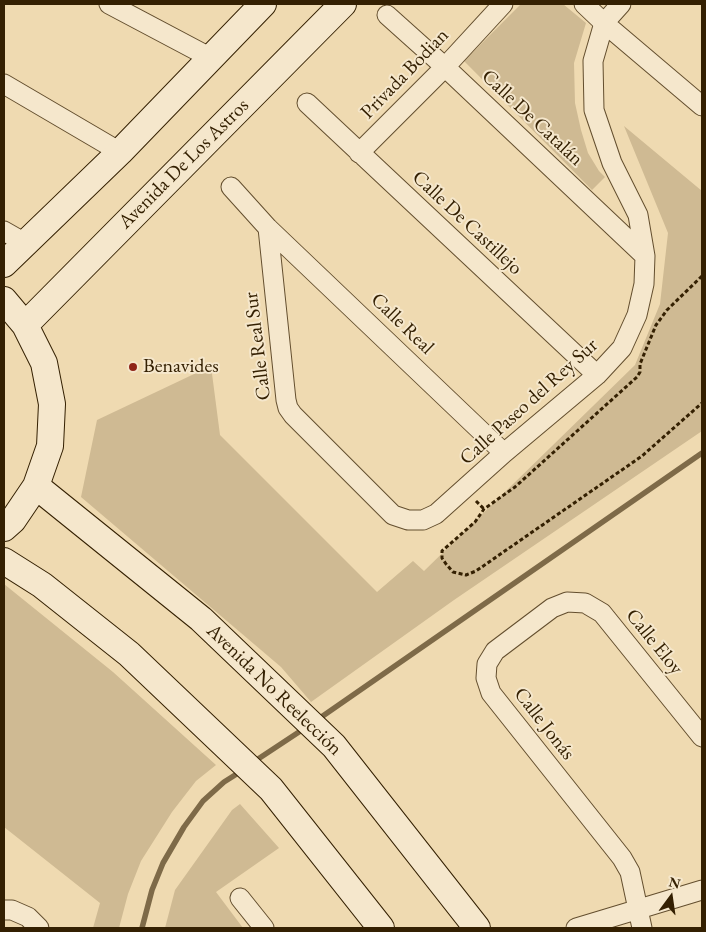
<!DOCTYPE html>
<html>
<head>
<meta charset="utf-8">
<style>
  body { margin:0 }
  #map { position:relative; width:706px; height:932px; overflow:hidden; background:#efdab1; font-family:"EB Garamond",serif }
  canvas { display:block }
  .frame { position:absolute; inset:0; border:5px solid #342002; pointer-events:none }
  .north { position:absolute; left:646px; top:872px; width:50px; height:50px; -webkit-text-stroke:4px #f5e7cc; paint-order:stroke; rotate:14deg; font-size:14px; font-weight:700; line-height:20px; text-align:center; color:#342002 }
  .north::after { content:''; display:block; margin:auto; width:18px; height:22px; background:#342002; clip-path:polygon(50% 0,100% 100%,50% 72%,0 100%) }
</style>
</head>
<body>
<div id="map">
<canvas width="706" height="932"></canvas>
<div class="frame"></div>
<div class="north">N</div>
</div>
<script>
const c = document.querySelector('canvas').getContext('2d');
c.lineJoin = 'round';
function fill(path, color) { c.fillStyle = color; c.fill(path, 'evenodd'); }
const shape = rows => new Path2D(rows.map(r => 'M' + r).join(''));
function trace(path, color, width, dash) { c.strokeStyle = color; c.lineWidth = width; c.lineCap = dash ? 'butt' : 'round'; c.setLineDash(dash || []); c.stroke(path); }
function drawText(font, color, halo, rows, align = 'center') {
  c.font = font + ' "EB Garamond",serif'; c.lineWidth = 4; c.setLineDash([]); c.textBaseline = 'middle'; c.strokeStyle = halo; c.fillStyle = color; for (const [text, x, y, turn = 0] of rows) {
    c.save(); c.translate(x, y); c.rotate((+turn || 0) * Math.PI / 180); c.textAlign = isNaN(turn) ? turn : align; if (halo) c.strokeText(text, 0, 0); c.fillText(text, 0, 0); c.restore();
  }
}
fill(shape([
  [521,4,563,4,586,23,574,63,575,103,581,130,588,153,599,171,605,177,592,190,464,61],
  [624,126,702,191,702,431,454,600,311,702,281,667,81,497,97,420,211,366,220,435,377,592,413,561,424,571,635,365,660,304,668,233],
  [4,584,113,672,216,765,196,781,172,812,141,861,128,894,119,928,93,928,100,903,4,827],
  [240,804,279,848,216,892,243,928,165,928,175,890,232,810]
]), '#cfba93');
trace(shape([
  [317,720,702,453],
  [252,763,305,728],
  [142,928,152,890,163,863,184,827,203,801,224,782,243,770]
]), '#7e6a48', 5.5);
const minor = shape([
  [109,4,211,58],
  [584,4,604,23,702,106],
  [387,15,445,67,645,256],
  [4,84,120,152],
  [307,103,597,375],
  [359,153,445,67,503,4],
  [231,187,268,228,504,453],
  [268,228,286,400,288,408,293,415,393,515,408,520,423,520,436,514,504,453,597,375,622,348,637,315,644,284,645,256,638,215,612,163,594,110,593,61,604,23,621,4],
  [4,231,25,243],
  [240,898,264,928],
  [4,910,12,910,28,917,39,928],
  [576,928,702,890],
  [642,928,630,872,622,858,491,693,486,678,487,664,495,651,552,608,567,602,585,603,602,613,702,737]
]);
const secondary = shape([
  [4,264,120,152,263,4],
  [4,300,25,325,44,363,52,404,50,446,36,486,13,520,4,528],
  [25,325,343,4],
  [36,486,201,619,334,746,477,928],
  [4,561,42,585,129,654,271,789,381,928]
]);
trace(minor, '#634e2e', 21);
trace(secondary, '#342002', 28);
trace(shape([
  [702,276,667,310,656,325,640,364,640,372,637,377,515,487,484,509,475,522,442,551,442,558,446,564,453,572,466,575,476,571,642,456,702,403],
  [476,501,484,509]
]), '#342002', 3, [4, 2.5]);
trace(minor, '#f5e7cc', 19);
trace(secondary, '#f5e7cc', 26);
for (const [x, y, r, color] of [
  [133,367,5,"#8f2418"]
]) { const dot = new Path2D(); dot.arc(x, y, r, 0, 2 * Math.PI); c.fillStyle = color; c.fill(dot); trace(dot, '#f5e7cc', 2); }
drawText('20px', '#342002', '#f5e7cc', [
  ["Privada Bodian",405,74,-46],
  ["Calle De Catalán",532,118,43],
  ["Avenida De Los Astros",184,164,-45],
  ["Calle De Castillejo",467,223,43],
  ["Calle Real",402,324,44],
  ["Calle Real Sur",258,346,-97],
  ["Calle Paseo del Rey Sur",529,402,-42],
  ["Calle Eloy",654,642,51],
  ["Avenida No Reelección",274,690,44],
  ["Calle Jonás",544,724,52]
]);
drawText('20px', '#342002', '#f5e7cc', [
  ["Benavides",143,367]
], 'left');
</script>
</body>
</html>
